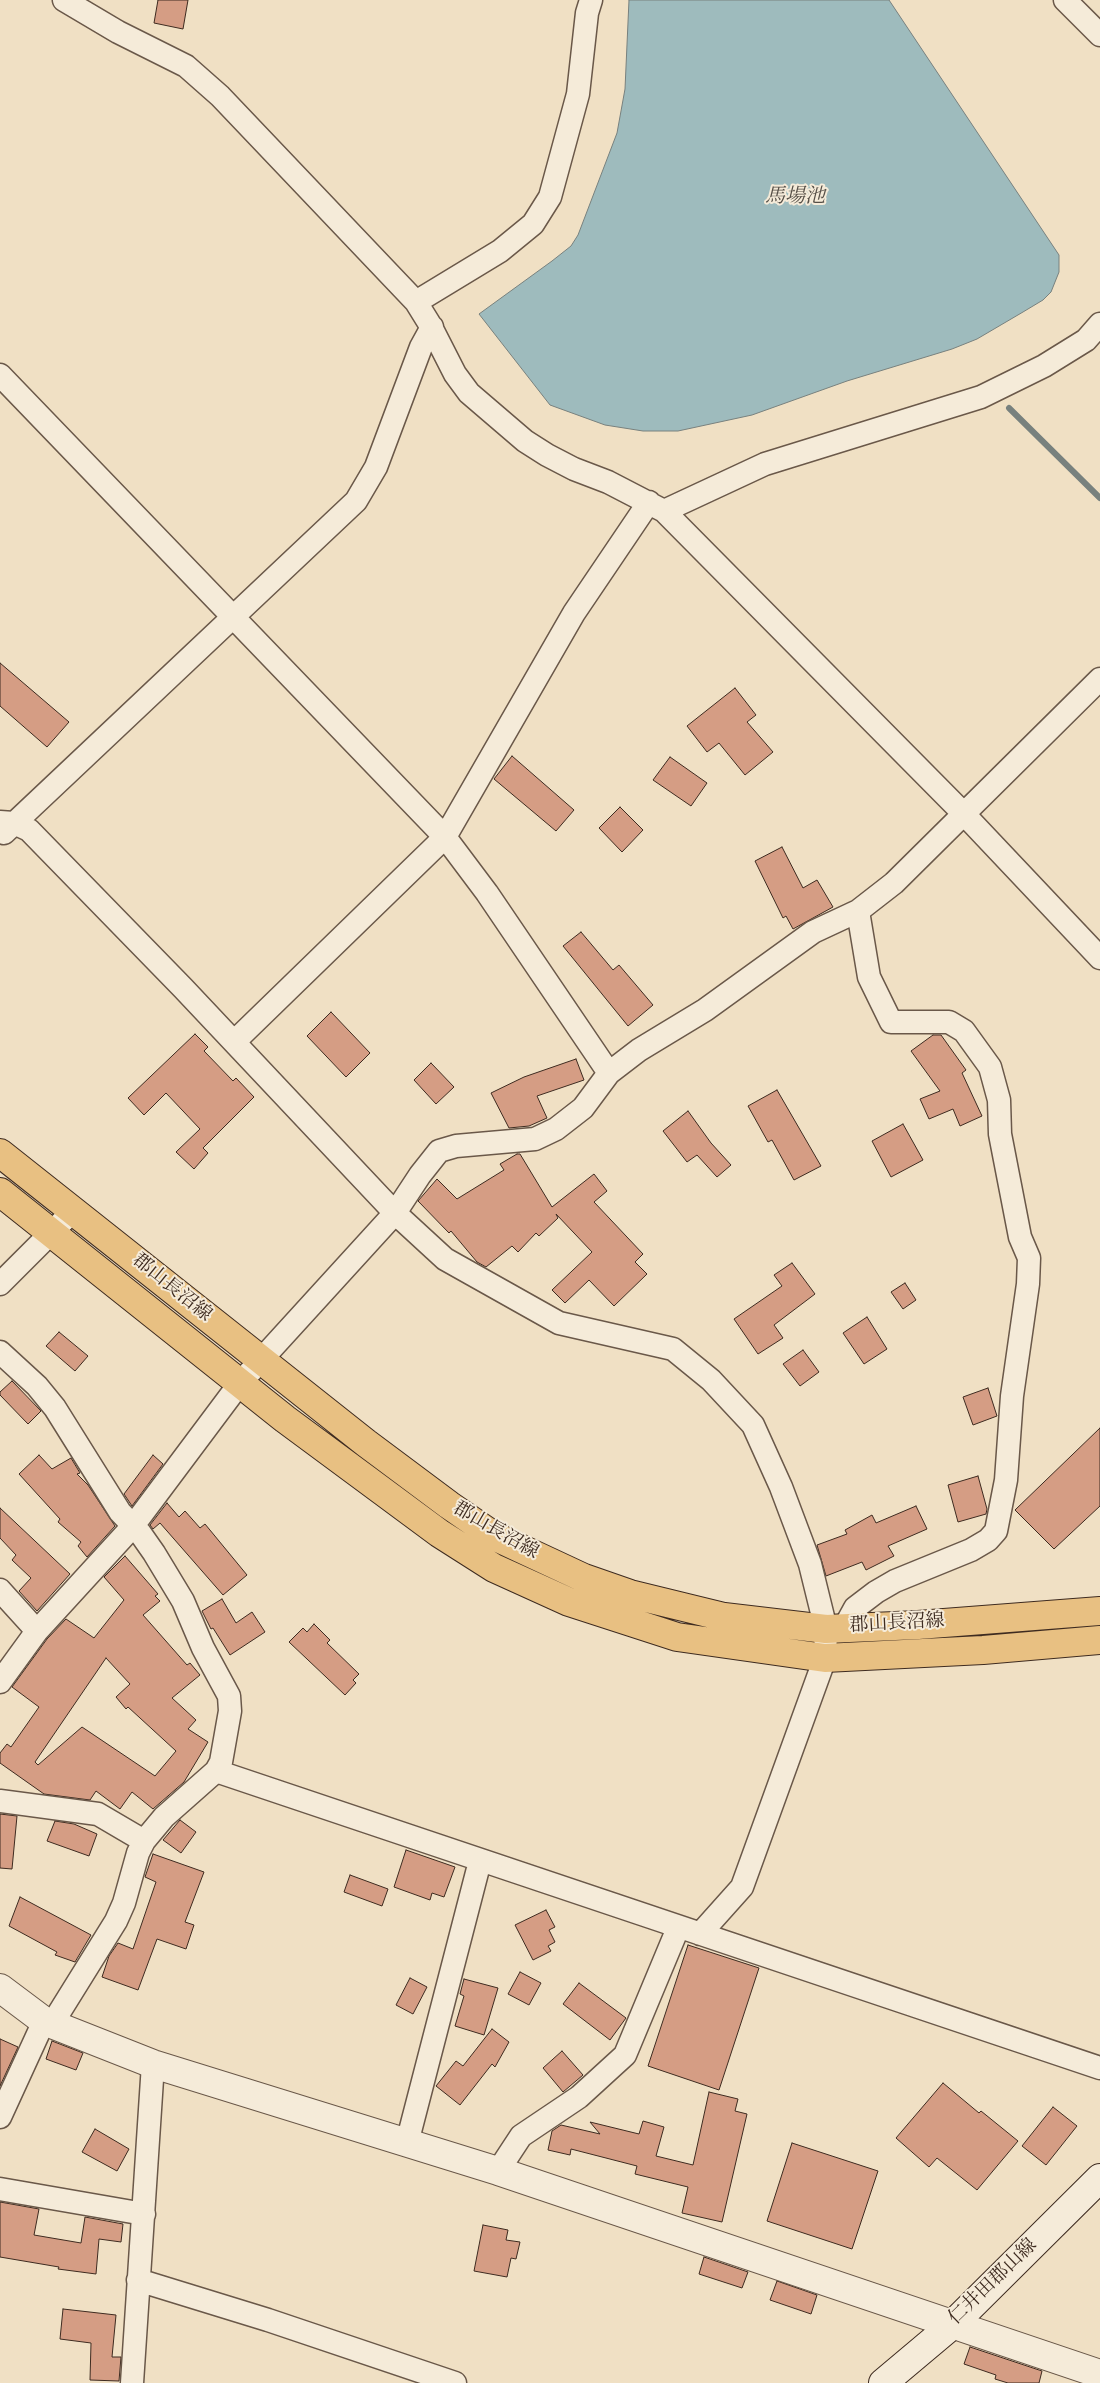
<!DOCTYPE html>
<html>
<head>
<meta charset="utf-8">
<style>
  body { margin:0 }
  canvas { display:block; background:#f0e0c4 }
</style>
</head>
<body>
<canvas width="1100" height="2383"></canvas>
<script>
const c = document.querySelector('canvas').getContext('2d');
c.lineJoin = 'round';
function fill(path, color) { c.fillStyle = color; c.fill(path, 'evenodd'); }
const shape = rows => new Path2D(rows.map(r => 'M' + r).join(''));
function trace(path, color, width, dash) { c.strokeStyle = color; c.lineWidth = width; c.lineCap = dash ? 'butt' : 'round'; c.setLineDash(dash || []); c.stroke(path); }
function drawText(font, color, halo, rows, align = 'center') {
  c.font = font + ' "Sorts Mill Goudy","Noto Serif JP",serif'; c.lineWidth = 4; c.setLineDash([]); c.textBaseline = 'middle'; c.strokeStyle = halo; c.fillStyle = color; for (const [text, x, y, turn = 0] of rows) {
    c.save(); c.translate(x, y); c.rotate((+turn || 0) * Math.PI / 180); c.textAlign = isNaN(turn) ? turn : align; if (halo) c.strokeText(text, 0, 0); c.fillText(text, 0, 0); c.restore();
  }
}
const water = shape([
  [629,0,889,0,1059,255,1059,272,1051,292,1043,300,1023,312,977,339,952,349,847,381,752,415,678,431,643,431,605,425,550,405,479,314,552,261,571,246,578,235,617,133,625,89,629,0]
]);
fill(water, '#9ebbbd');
trace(water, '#78817e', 1);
trace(shape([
  [1009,408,1100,498]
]), '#78817e', 6);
const building = shape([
  [158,0,188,0,183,29,154,23,158,0],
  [0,663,69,722,47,747,0,706,0,663],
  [735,688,756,715,747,722,773,752,745,775,719,743,707,752,687,726,735,688],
  [512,756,574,810,556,831,494,779,512,756],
  [670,757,707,783,691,806,653,780,670,757],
  [620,807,643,830,622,852,599,828,620,807],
  [782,847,803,888,817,880,833,907,793,929,786,916,783,918,755,861,782,847],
  [581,932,613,970,619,965,653,1005,628,1026,563,946,581,932],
  [331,1012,370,1053,346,1077,307,1036,331,1012],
  [195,1034,208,1047,204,1051,233,1081,236,1078,254,1097,203,1148,208,1153,194,1169,176,1152,200,1129,166,1093,144,1115,128,1098,195,1034],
  [933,1035,941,1035,966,1070,962,1073,982,1116,960,1126,953,1109,929,1119,920,1099,940,1091,911,1051,933,1035],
  [576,1059,584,1080,537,1096,547,1118,529,1126,509,1128,491,1093,524,1077,576,1059],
  [431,1063,454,1087,436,1104,414,1080,431,1063],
  [777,1090,821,1166,794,1180,772,1140,768,1142,748,1106,777,1090],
  [688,1111,711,1143,731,1165,717,1177,697,1155,687,1162,663,1131,688,1111],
  [903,1124,923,1160,891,1177,872,1141,903,1124],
  [517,1154,520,1154,552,1207,594,1174,607,1191,594,1202,643,1254,635,1262,647,1274,614,1306,589,1280,565,1303,552,1290,592,1252,556,1214,558,1218,539,1236,536,1233,518,1252,512,1246,486,1267,477,1262,451,1231,449,1233,418,1201,437,1179,457,1199,504,1170,500,1164,517,1154],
  [792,1263,815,1294,774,1325,783,1338,758,1354,734,1319,782,1286,774,1275,792,1263],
  [905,1283,916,1300,903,1309,891,1292,905,1283],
  [867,1317,887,1349,864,1364,843,1333,867,1317],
  [59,1332,88,1356,75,1371,46,1346,59,1332],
  [803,1350,819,1372,800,1386,783,1364,803,1350],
  [12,1381,41,1411,28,1424,0,1395,0,1392,12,1381],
  [988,1388,997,1416,973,1425,963,1397,988,1388],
  [1100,1428,1100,1506,1054,1549,1015,1510,1100,1428],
  [39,1455,52,1469,71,1458,80,1473,77,1474,88,1485,115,1526,87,1557,78,1546,81,1542,58,1522,60,1519,19,1474,39,1455],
  [153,1455,163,1464,132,1506,124,1494,153,1455],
  [978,1476,987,1509,986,1514,958,1522,948,1485,978,1476],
  [167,1503,179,1517,185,1511,200,1528,205,1524,247,1575,223,1595,160,1523,153,1529,150,1525,167,1503],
  [916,1506,927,1529,888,1546,894,1556,866,1570,862,1562,826,1576,817,1545,847,1534,845,1530,872,1515,876,1523,916,1506],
  [0,1508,70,1574,37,1611,19,1591,31,1578,12,1560,16,1555,0,1538,0,1508],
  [125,1556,158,1594,155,1596,160,1601,143,1615,187,1665,190,1663,200,1675,172,1698,196,1720,188,1729,208,1742,184,1782,153,1809,132,1792,120,1809,96,1791,90,1800,44,1794,0,1763,0,1753,7,1744,11,1747,39,1707,12,1687,47,1639,66,1619,94,1638,124,1600,104,1577,125,1556],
  [106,1658,130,1684,116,1697,126,1709,128,1707,176,1751,155,1776,82,1727,38,1765,35,1762,106,1658],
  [222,1599,236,1623,252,1612,265,1632,230,1655,213,1628,211,1629,202,1611,222,1599],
  [314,1624,330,1640,327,1643,359,1674,353,1680,356,1683,345,1695,289,1642,303,1628,307,1632,314,1624],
  [0,1814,17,1816,12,1869,0,1868,0,1814],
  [180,1820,196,1832,181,1853,163,1840,180,1820],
  [55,1821,74,1824,97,1834,89,1856,47,1841,55,1821],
  [406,1850,455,1867,444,1897,432,1893,430,1900,394,1887,406,1850],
  [153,1854,204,1872,185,1922,194,1925,186,1949,157,1939,138,1990,102,1977,109,1956,118,1943,133,1949,156,1882,145,1877,153,1854],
  [350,1875,388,1889,382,1906,344,1892,350,1875],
  [20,1897,91,1935,75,1962,55,1955,57,1952,9,1926,20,1897],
  [546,1910,555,1927,549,1930,555,1942,548,1946,551,1951,533,1960,515,1925,546,1910],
  [688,1945,759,1968,719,2090,648,2066,688,1945],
  [520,1972,541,1983,529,2005,508,1994,520,1972],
  [410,1978,427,1987,413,2014,396,2005,410,1978],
  [464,1979,498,1988,484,2035,455,2026,464,1996,460,1994,464,1979],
  [579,1983,626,2018,610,2040,563,2004,579,1983],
  [492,2029,509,2042,495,2067,492,2064,460,2105,436,2086,456,2061,463,2066,492,2029],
  [0,2039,18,2047,0,2086,0,2039],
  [52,2041,83,2053,76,2070,46,2059,52,2041],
  [562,2051,583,2075,563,2092,543,2068,562,2051],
  [943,2083,979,2113,981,2111,1018,2141,977,2190,937,2158,929,2167,896,2138,943,2083],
  [709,2092,738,2099,735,2111,747,2114,722,2222,682,2213,688,2187,635,2174,637,2166,571,2149,570,2155,548,2150,552,2131,561,2125,600,2134,590,2122,639,2134,643,2121,664,2127,656,2156,693,2165,709,2092],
  [1053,2107,1077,2126,1046,2165,1022,2146,1053,2107],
  [95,2129,129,2149,117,2171,82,2152,95,2129],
  [792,2143,878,2171,852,2249,767,2221,792,2143],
  [0,2202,39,2209,34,2235,81,2243,85,2217,123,2224,121,2242,99,2239,96,2274,58,2269,59,2267,0,2257,0,2202],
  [483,2225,508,2230,506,2240,520,2242,516,2259,511,2258,507,2277,474,2271,483,2225],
  [704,2257,748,2272,742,2288,699,2274,704,2257],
  [777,2281,817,2295,811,2314,770,2300,777,2281],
  [63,2309,116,2315,112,2357,121,2357,119,2381,90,2380,91,2343,60,2339,63,2309],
  [970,2347,1042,2371,1039,2383,1008,2383,995,2379,996,2375,964,2364,970,2347]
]);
fill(building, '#d59d84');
trace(building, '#3e2b20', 1);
const minor = shape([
  [64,0,118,32,186,66,220,96,416,302,429,323,455,374,469,393,525,441,547,455,574,469,608,482,664,511,963,813,1100,958],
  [1065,0,1100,35],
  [416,302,500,251,533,224,550,197,578,94,587,13,591,0],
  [0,375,445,837,487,893,609,1073],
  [664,511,765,464,981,397,1044,366,1086,340,1100,324],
  [0,822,14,823,29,830,183,988,395,1213,445,1259,559,1323,673,1349,711,1380,753,1425,781,1487,810,1564,826,1629,825,1658,742,1887,700,1934],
  [4,833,356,501,376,467,421,347,432,327],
  [234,1042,445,837,574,613,649,502],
  [0,1284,74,1210],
  [0,1352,37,1386,55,1408,120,1512,140,1533,154,1553,183,1601,203,1648,229,1696,230,1711,221,1762,216,1771,164,1817,144,1841,138,1853,124,1903,116,1921,52,2024],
  [0,1590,37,1631],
  [844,1628,855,1608,876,1592,895,1581,971,1550,988,1540,996,1531,1006,1480,1012,1396,1028,1284,1029,1258,1020,1237,1000,1134,999,1100,990,1067,964,1031,949,1022,891,1022,869,977,858,911],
  [0,1682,37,1631,133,1526,240,1383,395,1213,420,1175,439,1151,456,1146,535,1139,556,1129,583,1108,609,1073,639,1050,705,1010,813,932,858,911,894,883,1100,679],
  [216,1771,1100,2068],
  [0,1801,98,1814,144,1841],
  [0,2117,44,2021],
  [407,2143,480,1861],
  [498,2171,521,2136,579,2097,625,2055,678,1928],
  [0,2189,144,2214],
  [138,2280,268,2320,455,2383],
  [132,2383,153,2064]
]);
const tertiary = shape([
  [0,1988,44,2021,153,2064,498,2171,1100,2374]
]);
const secondary = shape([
  [883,2383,952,2325,1100,2178]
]);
const primary = shape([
  [0,1153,366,1443,449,1505,494,1536,584,1578,630,1594,724,1617,826,1629,918,1625,1100,1611],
  [0,1192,285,1419,439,1533,494,1568,569,1602,677,1637,825,1658,983,1650,1100,1640]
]);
trace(minor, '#6a5849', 25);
trace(tertiary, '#6a5849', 30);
trace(secondary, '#3e2b20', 30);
trace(primary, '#3e2b20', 30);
trace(minor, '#f5ebd9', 22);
trace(tertiary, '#f5ebd9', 28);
trace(secondary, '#f5ebd9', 28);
trace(primary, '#e8c082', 28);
drawText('19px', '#3e2b20', '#f5ebd9', [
  ["郡山長沼線",171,1289,39],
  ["郡山長沼線",495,1532,30],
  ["郡山長沼線",897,1625,-3],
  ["仁井田郡山線",994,2283,-44]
]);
drawText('italic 20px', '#564f47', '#f5ebd9', [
  ["馬場池",795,199]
]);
</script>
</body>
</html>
